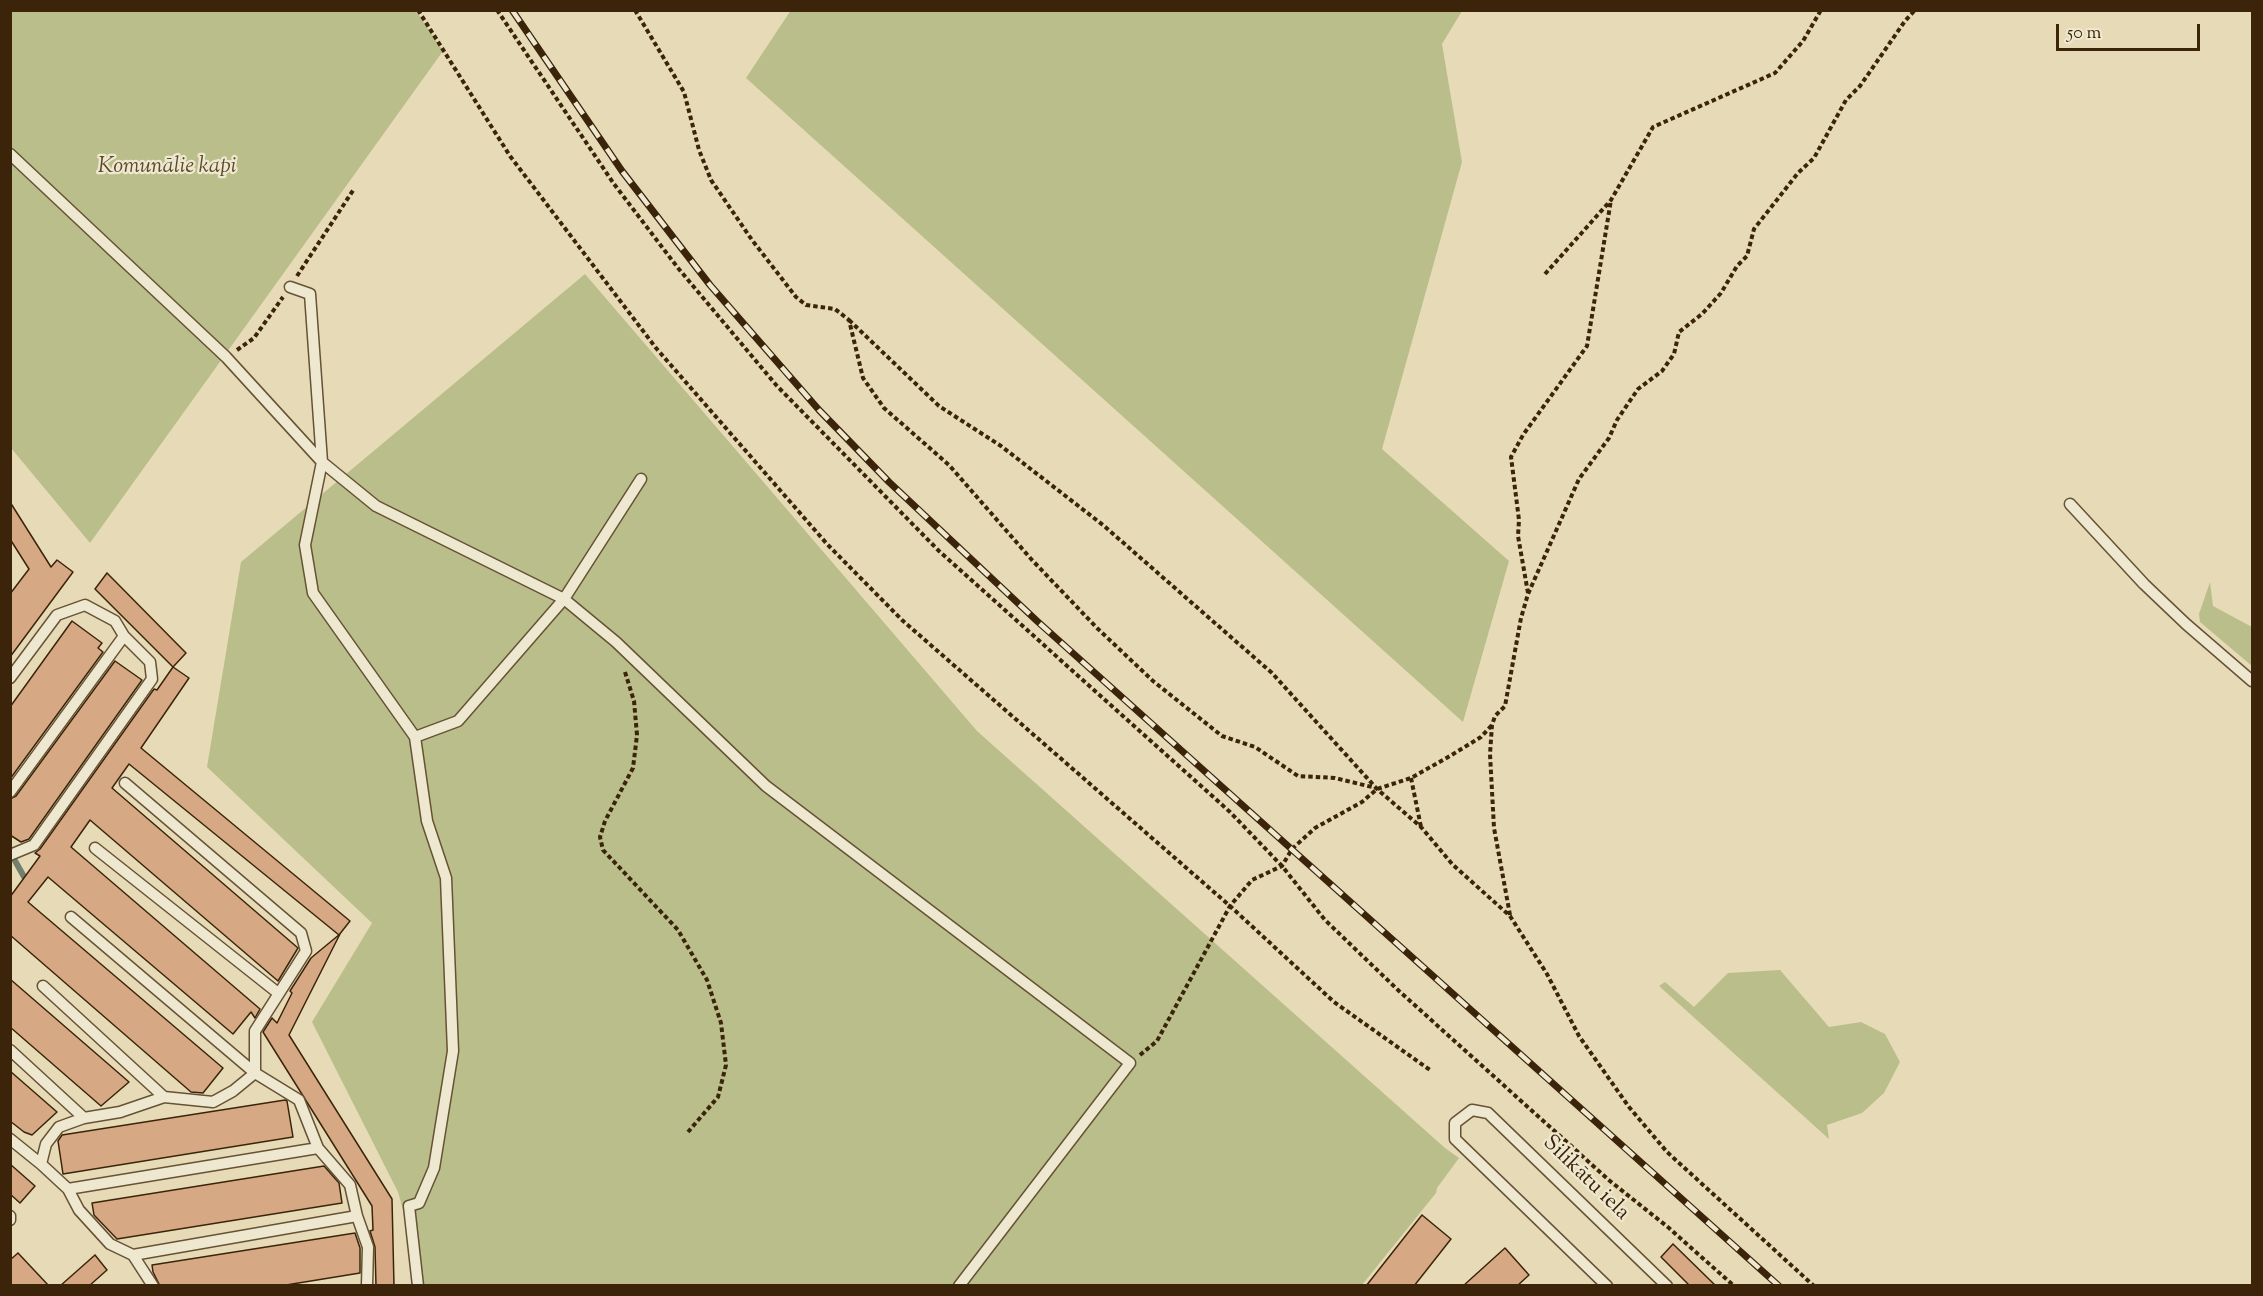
<!DOCTYPE html>
<html>
<head>
<meta charset="utf-8">
<style>
  body { margin:0 }
  #map { position:relative; width:2263px; height:1296px; overflow:hidden; background:#e7dbb7; font-family:"Sorts Mill Goudy",serif }
  canvas { display:block }
  .frame { position:absolute; inset:0; border:12px solid #3b2409; pointer-events:none }
  .scale { position:absolute; left:2056px; top:24px; width:144px; height:27px; box-sizing:border-box; border:3px solid #3b2409; border-top:0; padding-left:8px; font-size:18px; line-height:21px; white-space:nowrap; color:#3b2409; -webkit-text-stroke:4px #efe8d0; paint-order:stroke }
</style>
</head>
<body>
<div id="map">
<canvas width="2263" height="1296"></canvas>
<div class="frame"></div>
<div class="scale">50 m</div>
</div>
<script>
const c = document.querySelector('canvas').getContext('2d');
c.lineJoin = 'round';
function fill(path, color) { c.fillStyle = color; c.fill(path, 'evenodd'); }
const shape = rows => new Path2D(rows.map(r => 'M' + r).join(''));
function trace(path, color, width, dash) { c.strokeStyle = color; c.lineWidth = width; c.lineCap = dash ? 'butt' : 'round'; c.setLineDash(dash || []); c.stroke(path); }
function drawText(font, color, halo, rows, align = 'center') {
  c.font = font + ' "Sorts Mill Goudy",serif'; c.lineWidth = 4.5; c.setLineDash([]); c.textBaseline = 'middle'; c.strokeStyle = halo; c.fillStyle = color; for (const [text, x, y, turn = 0] of rows) {
    c.save(); c.translate(x, y); c.rotate((+turn || 0) * Math.PI / 180); c.textAlign = isNaN(turn) ? turn : align; if (halo) c.strokeText(text, 0, 0); c.fillText(text, 0, 0); c.restore();
  }
}
fill(shape([
  [791,10,1462,11,1442,44,1462,162,1382,449,1509,561,1463,722,746,78],
  [10,11,416,11,443,51,90,543,11,448],
  [585,274,977,731,1445,1148,1459,1158,1437,1188,1436,1193,1362,1285,424,1285,398,1192,312,1022,372,923,207,767,241,562],
  [2210,582,2213,606,2252,627,2252,666,2200,622,2199,614],
  [1780,970,1829,1027,1861,1022,1885,1034,1900,1062,1884,1093,1862,1113,1827,1125,1829,1139,1659,986,1665,982,1694,1007,1728,973]
]), '#babe8b');
trace(shape([
  [14,859,27,882]
]), '#727f6e', 6);
const building = shape([
  [10,502,51,567,57,560,73,572,10,657,10,594,29,569,10,539,10,502],
  [107,573,186,653,173,667,95,589,107,573],
  [72,621,102,643,98,648,103,652,10,779,10,707,72,621],
  [115,661,142,680,29,839,21,842,10,835,10,799,16,796,115,661],
  [173,667,189,678,141,748,350,921,339,935,129,764,112,788,298,948,278,981,90,820,71,847,260,1009,255,1018,251,1012,233,1034,48,877,28,902,223,1068,203,1093,191,1092,10,935,10,897,40,856,35,853,40,849,154,689,157,690,173,667],
  [340,934,289,1035,392,1199,394,1286,376,1286,375,1247,370,1231,373,1230,372,1206,263,1032,272,1018,277,1023,292,993,290,991,311,958,340,934],
  [10,979,129,1082,101,1106,10,1027,10,979],
  [10,1071,57,1112,32,1135,24,1132,10,1121,10,1071],
  [285,1100,287,1101,293,1137,63,1174,58,1141,62,1135,285,1100],
  [10,1164,35,1186,20,1203,10,1194,10,1164],
  [324,1166,339,1183,342,1203,117,1239,94,1215,92,1203,324,1166],
  [1422,1215,1451,1239,1414,1286,1366,1286,1422,1215],
  [355,1233,360,1248,360,1273,280,1286,160,1286,153,1272,152,1265,355,1233],
  [1673,1244,1716,1286,1690,1286,1661,1257,1673,1244],
  [1505,1248,1529,1275,1517,1286,1463,1286,1505,1248],
  [18,1253,49,1286,10,1286,10,1260,18,1253],
  [95,1255,107,1270,89,1286,60,1286,95,1255]
]);
fill(building, '#d6a984');
trace(building, '#3b2409', 1.5);
const lane = shape([
  [10,154,226,357,322,462,376,506,564,599,616,642,766,786,1130,1063,959,1286],
  [290,287,310,294,322,462,305,545,313,593,415,737,427,821,446,878,453,1051,434,1168,419,1203,409,1206,418,1286],
  [2070,504,2144,584,2186,624,2252,681],
  [10,678,57,615,85,605,115,621,124,636,150,662,152,679,34,845,10,855],
  [415,737,458,721,564,599,641,479],
  [10,792,124,636],
  [95,848,278,993],
  [71,917,255,1073,299,1100,318,1148,350,1185,357,1216,368,1247,367,1286],
  [43,986,164,1097],
  [10,1050,84,1118,120,1112,164,1097,213,1102,233,1091,255,1073,255,1031,306,951,301,933,125,783],
  [10,1139,41,1164,68,1189,79,1210,110,1244,133,1255,357,1216],
  [41,1164,46,1144,59,1127,84,1118],
  [68,1189,318,1148],
  [10,1216,10,1220],
  [133,1255,153,1286],
  [1607,1286,1455,1139,1455,1123,1472,1110,1488,1113,1667,1286]
]);
trace(lane, '#665234', 13);
trace(shape([
  [418,10,510,156,656,348,827,544,902,620,1230,906,1334,1002,1430,1070],
  [497,10,614,184,678,268,777,386,939,551,1230,812,1282,866,1325,920,1399,991,1610,1181,1669,1228,1734,1286],
  [635,10,684,92,699,150,711,180,752,240,796,297,806,305,835,309,849,320,863,378,884,408,949,465,1032,560,1097,628,1153,681,1222,736,1255,747,1298,776,1335,778,1376,788],
  [1545,274,1611,200,1653,127,1775,73,1803,41,1821,10],
  [297,276,354,189],
  [849,320,939,406,1001,446,1103,525,1272,673,1377,789,1421,827,1453,865,1510,916,1547,974,1579,1036,1629,1107,1667,1152,1814,1286],
  [237,350,254,338,283,297],
  [1528,593,1518,536,1519,520,1511,457,1523,435,1587,346,1611,200],
  [625,672,634,701,637,735,633,768,605,821,600,837,603,850,678,930,707,980,721,1023,726,1065,718,1097,688,1132],
  [1411,778,1421,827],
  [1510,915,1494,828,1490,754,1492,725,1495,716,1505,706,1521,618,1528,594,1579,479,1609,438,1617,420,1638,389,1662,371,1674,354,1679,332,1702,314,1721,293,1737,266,1747,256,1754,229,1798,173,1814,158,1846,100,1860,86,1905,21,1915,10],
  [1140,1055,1157,1041,1230,906,1252,880,1282,866,1292,849,1315,828,1362,802,1377,789,1411,778,1450,756,1481,737,1492,725]
]), '#3b2409', 4, [4.5, 3]);
trace(lane, '#efe8d0', 10);
const rail = shape([
  [512,10,622,171,710,285,819,410,889,482,1037,621,1779,1286]
]);
trace(rail, '#3b2409', 7);
trace(rail, '#efe8d0', 4.5, [14]);
drawText('italic 22px', '#5b4a2a', '#efe8d0', [
  ["Komunālie kapi",167,168]
]);
drawText('22px', '#3b2409', '#efe8d0', [
  ["Silikātu iela",1585,1179,44]
]);
</script>
</body>
</html>
